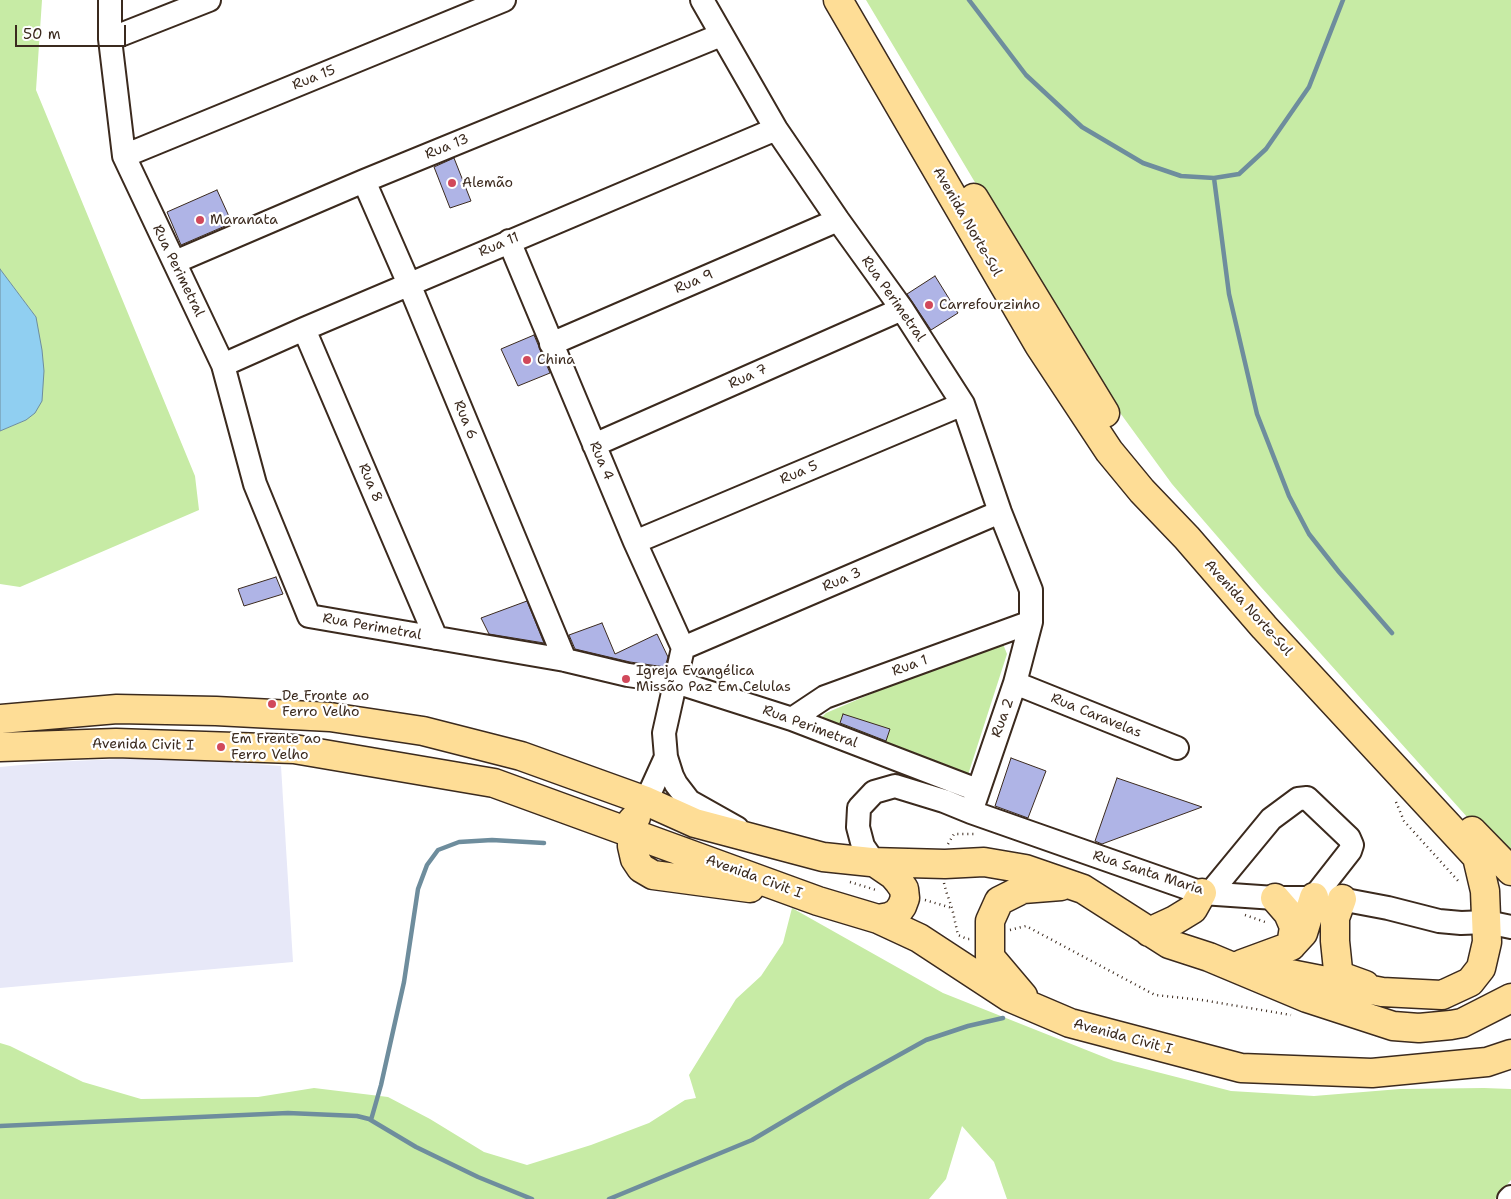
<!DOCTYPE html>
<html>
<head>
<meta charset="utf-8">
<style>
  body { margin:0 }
  #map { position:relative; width:1511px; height:1199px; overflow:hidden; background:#fff; font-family:"Shantell Sans",sans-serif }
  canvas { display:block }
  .scale { position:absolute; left:15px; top:25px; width:111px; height:22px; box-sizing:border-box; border:2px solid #3b2a1e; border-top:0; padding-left:6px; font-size:15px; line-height:18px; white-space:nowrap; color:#3b2a1e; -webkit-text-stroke:4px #fff; paint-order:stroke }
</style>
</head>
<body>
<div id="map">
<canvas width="1511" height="1199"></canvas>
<div class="scale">50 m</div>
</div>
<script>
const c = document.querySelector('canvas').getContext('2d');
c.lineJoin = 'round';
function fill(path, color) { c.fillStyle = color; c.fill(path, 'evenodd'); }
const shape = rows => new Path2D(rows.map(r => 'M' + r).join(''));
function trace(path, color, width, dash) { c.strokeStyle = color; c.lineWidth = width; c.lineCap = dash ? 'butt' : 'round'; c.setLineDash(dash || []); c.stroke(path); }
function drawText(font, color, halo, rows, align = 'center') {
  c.font = font + ' "Shantell Sans",sans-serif'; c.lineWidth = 4.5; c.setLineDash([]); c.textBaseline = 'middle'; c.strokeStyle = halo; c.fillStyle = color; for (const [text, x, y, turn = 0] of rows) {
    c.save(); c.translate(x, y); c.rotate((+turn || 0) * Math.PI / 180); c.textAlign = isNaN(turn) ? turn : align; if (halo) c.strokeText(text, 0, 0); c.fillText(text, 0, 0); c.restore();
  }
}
fill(shape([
  [164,757,281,766,293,962,0,988,0,767,52,762]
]), '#e7e8f8');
fill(shape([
  [0,0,42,0,36,90,195,476,199,510,20,587,0,584,0,431,26,420,36,317,0,269],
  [866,0,1511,0,1511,866,1261,587,1172,484,1080,358],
  [991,643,1003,644,1007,654,967,778,820,719,826,713],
  [792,908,943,993,1114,1061,1231,1091,1314,1096,1400,1089,1484,1088,1511,1089,1511,1180,1495,1199,1007,1199,994,1162,962,1126,946,1179,929,1199,0,1199,0,1043,10,1046,83,1082,141,1099,258,1097,314,1088,388,1097,430,1119,484,1152,527,1165,591,1145,649,1123,685,1100,696,1098,689,1075,736,999,761,976,783,943]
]), '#c7eba5');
const water = shape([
  [0,269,36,317,42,350,44,371,42,401,35,413,26,420,0,431,0,269]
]);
fill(water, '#90cff1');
trace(water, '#6e8d9d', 1);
trace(shape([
  [969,0,1026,75,1082,127,1143,163,1181,176,1214,178,1239,174,1266,149,1309,87,1343,0],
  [1214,178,1229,294,1257,414,1289,496,1309,534,1339,572,1392,633],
  [371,1120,381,1085,404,982,418,889,427,865,438,850,459,842,492,840,544,843],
  [0,1126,288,1113,357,1116,369,1119,416,1147,478,1177,532,1199],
  [609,1199,752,1140,845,1085,926,1040,968,1026,1003,1018]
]), '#6e8d9d', 4.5);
const building = shape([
  [454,158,471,201,450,208,434,167,454,158],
  [217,190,232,223,181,245,167,212,217,190],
  [935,276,958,313,931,330,907,294,935,276],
  [534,335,550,373,518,386,501,349,534,335],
  [276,577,283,594,244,606,238,589,276,577],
  [527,601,544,643,489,634,481,618,527,601],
  [602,623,615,654,657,634,668,657,665,667,630,662,575,649,569,635,602,623],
  [843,714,890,729,886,741,840,723,843,714],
  [1011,758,1046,771,1028,818,995,806,1011,758],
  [1117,778,1202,807,1102,844,1095,841,1117,778]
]);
fill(building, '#afb4e6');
trace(building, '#3b2a1e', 1);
const minor = shape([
  [110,0,110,39,124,156,223,365,255,484,309,616,565,660,628,675,676,682,792,719,977,790],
  [702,0,776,129,838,220,902,309,963,404,1000,512,1031,590,1031,622,1015,683,971,812],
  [110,39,209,0],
  [124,156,504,0],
  [364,181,409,284,565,660],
  [509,241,635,542,683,648,664,733,666,757,672,776,676,784,689,801,737,828],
  [175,262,364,181,721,35],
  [304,329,436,638],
  [551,344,838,220],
  [223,365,304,329,776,129],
  [594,445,902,309],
  [635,542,963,404],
  [683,648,1000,512],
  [1015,683,1177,748],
  [792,719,825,697,1031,622],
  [646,801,666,757],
  [874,862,863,846,858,827,859,808,874,792,895,786,944,801,971,812,1202,893,1275,898,1335,898,1388,908,1439,921,1461,923,1487,922,1511,927],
  [1210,893,1271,819,1298,799,1307,798,1349,838,1352,845,1350,851,1314,897],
  [1509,1199,1511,1197]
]);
const major = shape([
  [838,0,1039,345,1109,451,1142,491,1187,538,1264,627,1477,857,1485,891,1487,942,1481,968,1470,982,1442,995,1382,992,1270,970],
  [974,198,1105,413],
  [0,719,117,709,216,711,330,717,423,731,521,756,646,801,695,823,823,857,871,862,945,864,984,862,1025,869,1083,889,1169,944,1209,957,1307,998,1393,1026,1419,1028,1451,1025,1462,1023,1511,998],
  [0,747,116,743,294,749,494,783,818,901,878,919,919,938,1009,997,1070,1023,1241,1068,1372,1073,1487,1062,1511,1054],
  [636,817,632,821,632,846,635,859,641,868,653,875,750,888],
  [1472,831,1511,871],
  [874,862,893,875,899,882,904,889,905,898,902,906,897,913,889,917,878,919],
  [1342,899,1335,918,1335,941,1338,970,1343,977,1365,985],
  [1149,932,1175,920,1193,909,1202,893],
  [1291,946,1303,933,1314,897],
  [1242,964,1291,946,1294,927,1288,913,1275,898],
  [1023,996,990,957,990,921,999,901,1023,889,1061,886]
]);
trace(minor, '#3b2a1e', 26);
trace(major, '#3b2a1e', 31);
trace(shape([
  [1396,802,1404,821,1460,883],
  [948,844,954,834,975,834],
  [850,882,876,890],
  [944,883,946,891,952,908,958,935,967,939,971,939],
  [925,900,952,908],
  [1245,915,1268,923],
  [1010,930,1026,926,1155,995,1202,1000,1291,1015]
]), '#3b2a1e', 2.5, [1, 4]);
trace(minor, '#fff', 22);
trace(major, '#fedd96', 28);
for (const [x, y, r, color] of [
  [452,183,5,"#d1495b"],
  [200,220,5,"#d1495b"],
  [929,305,5,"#d1495b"],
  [527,360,5,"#d1495b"],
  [626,679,5,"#d1495b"],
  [272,704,5,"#d1495b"],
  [221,747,5,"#d1495b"]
]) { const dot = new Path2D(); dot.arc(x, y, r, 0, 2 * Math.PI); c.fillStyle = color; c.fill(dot); trace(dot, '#fff', 2); }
drawText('14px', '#3b2a1e', '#fff', [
  ["Rua 15",314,78,-22],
  ["Rua 13",447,147,-22],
  ["Avenida Norte-Sul",967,222,60],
  ["Rua 11",499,245,-23],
  ["Rua Perimetral",178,271,64],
  ["Rua 9",694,282,-23],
  ["Rua Perimetral",893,299,55],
  ["Rua 7",748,377,-24],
  ["Rua 6",465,420,68],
  ["Rua 4",601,461,67],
  ["Rua 5",799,473,-23],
  ["Rua 8",370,483,67],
  ["Rua 3",842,580,-23],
  ["Avenida Norte-Sul",1248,608,48],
  ["Rua Perimetral",372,627,10],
  ["Rua 1",910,666,-20],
  ["Rua Caravelas",1096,716,22],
  ["Rua 2",1003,718,-70],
  ["Rua Perimetral",810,727,20],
  ["Avenida Civit I",143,745,1],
  ["Rua Santa Maria",1148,873,18],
  ["Avenida Civit I",754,877,20],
  ["Avenida Civit I",1123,1037,15]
]);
drawText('14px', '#3b2a1e', '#fff', [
  ["Alemão",462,183],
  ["Maranata",210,220],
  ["Carrefourzinho",939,305],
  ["China",537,360],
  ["Igreja Evangélica",636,671],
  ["Missão Paz Em Celulas",636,687],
  ["De Fronte ao",282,696],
  ["Ferro Velho",282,712],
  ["Em Frente ao",231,739],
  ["Ferro Velho",231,755]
], 'left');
</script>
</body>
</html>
